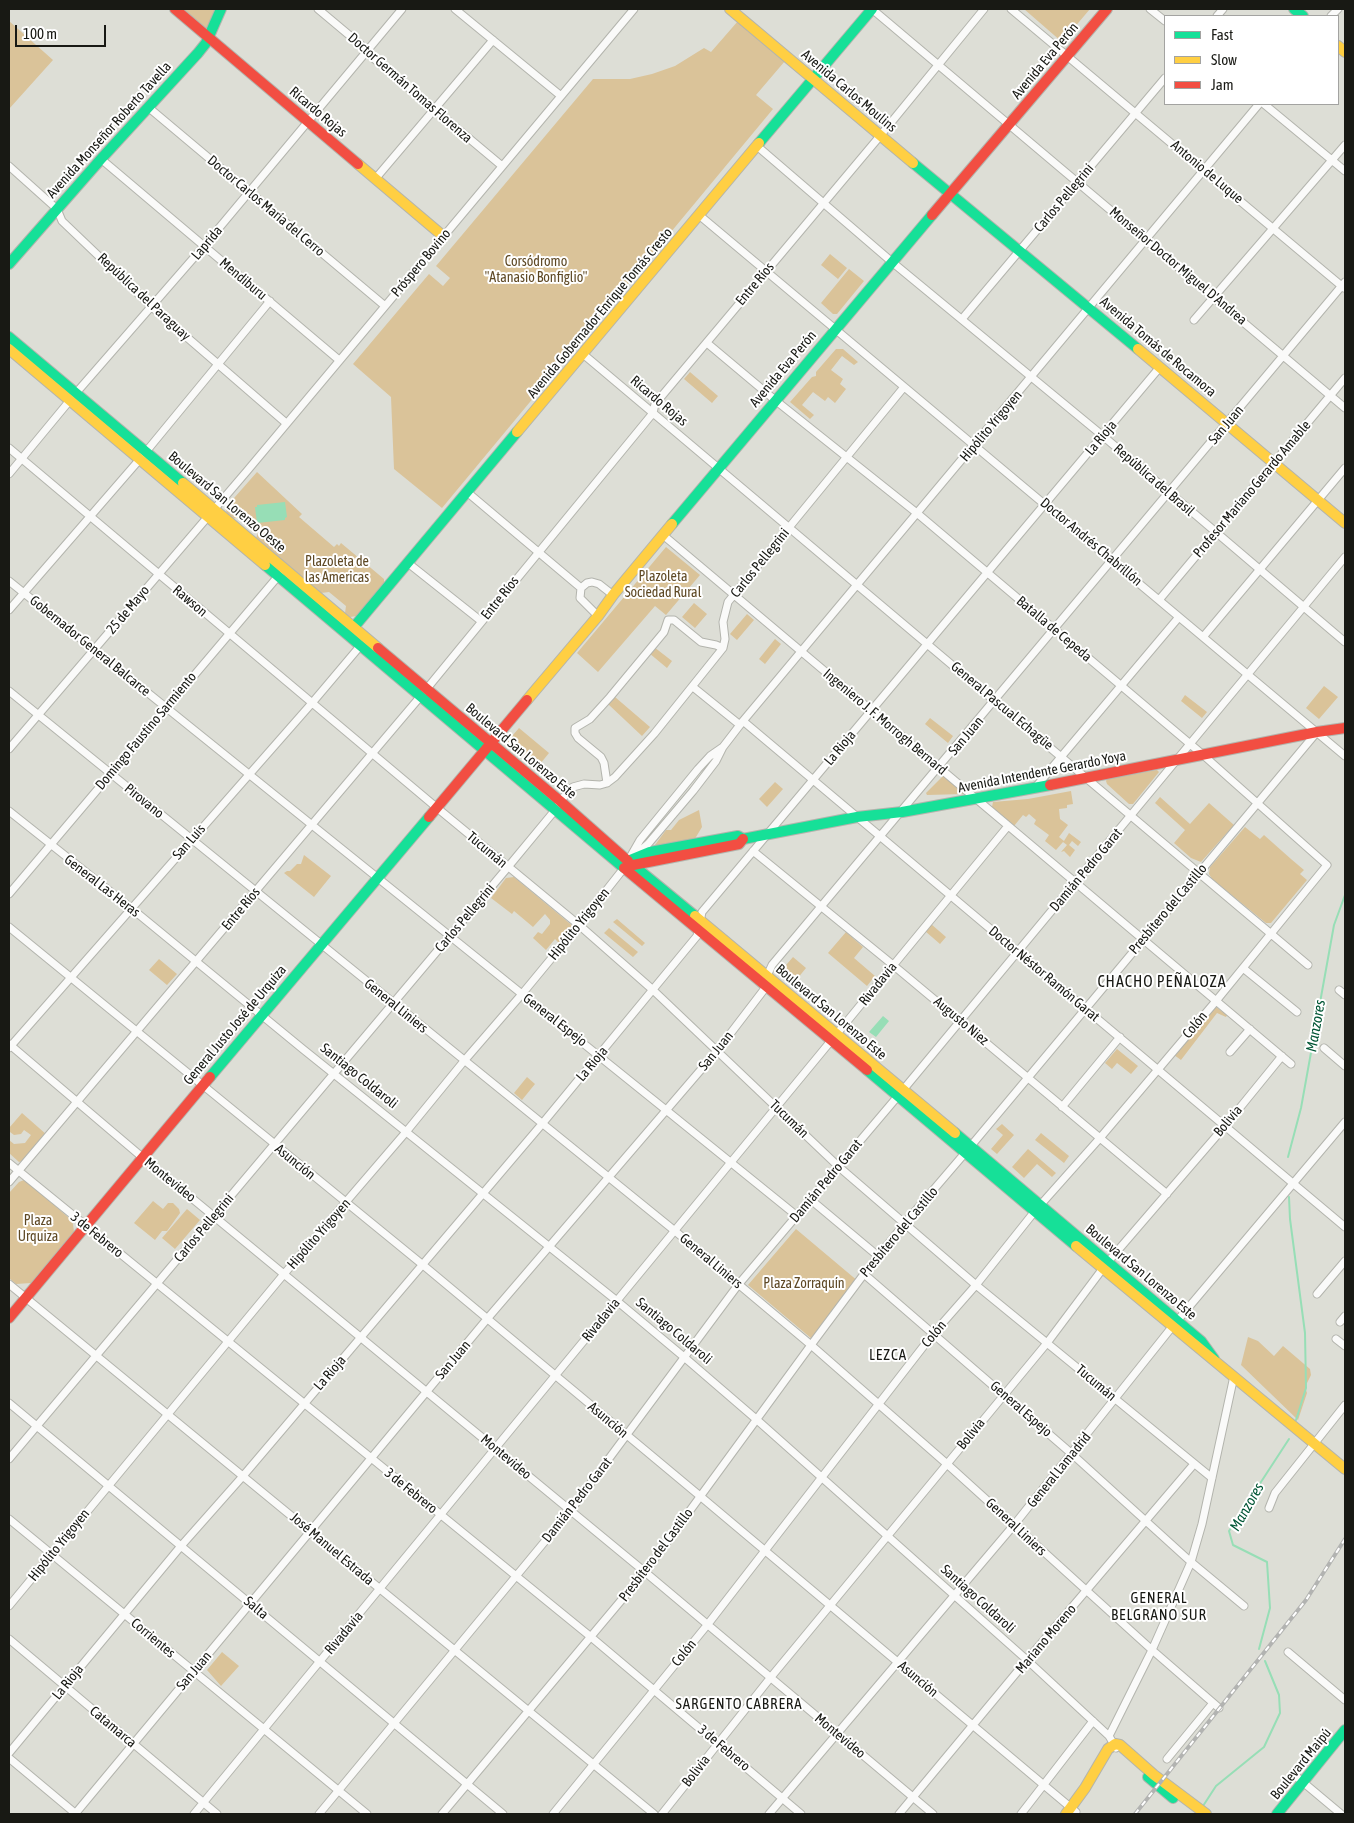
<!DOCTYPE html>
<html>
<head>
<meta charset="utf-8">
<style>
  body { margin:0 }
  #map { position:relative; width:1354px; height:1823px; overflow:hidden; background:#ddded6; font-family:"Asap Condensed",sans-serif }
  canvas { display:block }
  .frame { position:absolute; inset:0; border:10px solid #181914; pointer-events:none }
  .legend { position:absolute; left:1164px; top:15px; width:175px; height:90px; box-sizing:border-box; background:#fff; border:1px solid #a3a3a1; margin:0; padding:6px 9px; list-style:none; font-size:15px; color:#181914 }
  .legend li { display:flex; align-items:center; gap:10px; height:25px }
  .legend b { width:25px; border:1px solid #a3a3a1 }
  .scale { position:absolute; left:15px; top:25px; width:91px; height:22px; box-sizing:border-box; border:2px solid #181914; border-top:0; padding-left:6px; font-size:15px; line-height:18px; white-space:nowrap; color:#181914; -webkit-text-stroke:4px #fff; paint-order:stroke }
</style>
</head>
<body>
<div id="map">
<canvas width="1354" height="1823"></canvas>
<div class="frame"></div>
<ul class="legend">
<li><b style="height:6px;background:#16e098"></b>Fast</li>
<li><b style="height:6px;background:#ffcf43"></b>Slow</li>
<li><b style="height:6px;background:#f24e42"></b>Jam</li>
</ul>
<div class="scale">100 m</div>
</div>
<script>
const c = document.querySelector('canvas').getContext('2d');
c.lineJoin = 'round';
function fill(path, color) { c.fillStyle = color; c.fill(path, 'evenodd'); }
const shape = rows => new Path2D(rows.map(r => 'M' + r).join(''));
function trace(path, color, width, dash) { c.strokeStyle = color; c.lineWidth = width; c.lineCap = dash ? 'butt' : 'round'; c.setLineDash(dash || []); c.stroke(path); }
function drawText(font, color, halo, rows, align = 'center') {
  c.font = font + ' "Asap Condensed",sans-serif'; c.lineWidth = 4; c.setLineDash([]); c.textBaseline = 'middle'; c.strokeStyle = halo; c.fillStyle = color; for (const [text, x, y, turn = 0] of rows) {
    c.save(); c.translate(x, y); c.rotate((+turn || 0) * Math.PI / 180); c.textAlign = isNaN(turn) ? turn : align; if (halo) c.strokeText(text, 0, 0); c.fillText(text, 0, 0); c.restore();
  }
}
fill(shape([
  [180,9,215,9,207,28,204,28],
  [1024,9,1090,9,1062,42],
  [9,21,53,60,9,109],
  [738,21,785,61,756,95,773,109,442,508,394,469,391,397,353,364,429,274,443,286,450,278,436,266,593,79,630,79,652,74,675,66,704,48,711,52],
  [830,254,847,268,838,279,821,265],
  [849,269,864,281,837,314,833,314,821,303],
  [836,349,843,349,858,362,854,365,842,356,831,370,843,379,840,384,846,389,835,403,828,397,825,401,813,392,802,405,814,415,810,419,790,402,812,377,816,376,816,372],
  [690,372,718,396,712,403,684,379],
  [257,472,302,514,299,517,334,547,337,544,339,546,341,543,384,579,384,584,357,616,350,617,345,613,346,606,329,592,321,593,256,538,258,533,239,517,233,519,226,513,227,506],
  [666,547,700,575,666,615,655,606,598,672,577,653],
  [694,603,707,614,695,628,682,617],
  [747,614,754,620,737,640,730,634],
  [775,639,781,644,765,664,759,659],
  [654,647,672,661,667,668,649,653],
  [1324,686,1338,697,1319,719,1306,708],
  [1185,695,1207,712,1202,718,1181,701],
  [615,697,650,727,642,736,608,704],
  [930,718,953,736,948,743,925,724],
  [519,728,549,753,536,769,507,745,507,742],
  [1157,770,1159,772,1133,804,1129,804,1107,784,1106,781,1107,779],
  [943,776,946,776,964,794,927,795,926,793],
  [775,782,783,789,767,807,759,799],
  [1071,791,1073,804,1067,805,1067,808,1059,809,1060,819,1068,825,1059,837,1064,841,1069,833,1081,842,1078,846,1072,841,1069,845,1075,850,1070,857,1064,851,1061,852,1067,845,1063,842,1056,850,1045,841,1049,835,1034,824,1036,820,1029,814,1026,817,1023,815,1014,826,992,807,993,802,1028,799],
  [1160,797,1190,824,1209,803,1234,825,1201,862,1191,858,1174,843,1185,830,1155,803],
  [699,810,702,827,693,842,652,849,666,830,671,830,679,820],
  [1245,827,1260,839,1264,835,1291,859,1304,870,1300,874,1307,880,1271,923,1266,923,1261,919,1212,879,1209,874,1210,867],
  [304,855,331,876,314,897,284,873,287,871,290,871,297,864,301,864],
  [514,877,574,927,560,944,555,939,546,950,533,938,538,932,542,934,550,924,550,920,545,914,533,927,514,911,512,914,491,898,506,878],
  [617,919,645,943,642,946,613,922],
  [931,924,946,937,940,944,925,931],
  [609,928,638,952,633,957,604,933],
  [846,932,863,947,854,958,875,976,867,986,828,953],
  [793,957,806,968,793,984,780,972],
  [159,959,177,974,167,985,149,970],
  [1216,1007,1227,1015,1226,1017,1217,1013,1181,1060,1174,1055,1213,1008],
  [1117,1049,1138,1066,1131,1074,1117,1063,1112,1069,1105,1063],
  [527,1077,535,1084,522,1100,514,1093],
  [22,1113,47,1135,25,1160,19,1162,9,1153,9,1140,14,1144,25,1143,31,1135,24,1130,21,1134,14,1135,10,1132,9,1134,9,1128],
  [1002,1124,1014,1135,997,1154,991,1149,1003,1135,996,1129],
  [1041,1133,1069,1156,1064,1163,1035,1140],
  [1028,1149,1056,1173,1052,1177,1037,1164,1024,1178,1012,1167],
  [24,1180,29,1183,69,1218,73,1224,74,1232,31,1283,16,1284,9,1278,9,1193,19,1182],
  [153,1201,163,1209,168,1203,173,1203,179,1209,180,1213,167,1231,162,1231,155,1240,134,1223],
  [187,1209,200,1220,175,1249,162,1238],
  [796,1229,859,1282,812,1339,748,1285],
  [1248,1337,1258,1341,1274,1356,1283,1346,1310,1369,1311,1375,1305,1387,1307,1393,1298,1420,1241,1365],
  [222,1652,239,1666,221,1686,207,1670]
]), '#dac399');
fill(shape([
  [285,502,287,517,285,518,285,520,257,523,255,507,257,507,257,505],
  [883,1016,889,1021,876,1037,869,1032]
]), '#97deb6');
trace(shape([
  [1288,1157,1301,1108,1334,925,1345,895],
  [1289,1197,1290,1219,1305,1333,1306,1388,1296,1420],
  [1259,1649,1270,1608,1267,1562,1233,1545,1229,1531,1289,1439],
  [1203,1806,1216,1786,1264,1747,1280,1713,1279,1695,1265,1661]
]), '#97deb6', 2);
const street = shape([
  [318,9,361,45,372,57,502,166],
  [455,9,561,96],
  [872,9,1345,408],
  [1011,9,1344,288],
  [1150,9,1165,21],
  [1217,16,1223,9],
  [1331,16,1338,9],
  [1264,104,1345,171],
  [148,107,385,306],
  [757,146,892,262,1103,436,1345,642],
  [101,159,339,360],
  [9,166,57,209,62,221,152,307,286,423],
  [376,178,493,40],
  [699,215,1345,756],
  [962,319,1165,78],
  [1194,320,1345,145],
  [583,354,1308,965],
  [9,448,436,807,579,925,653,990,839,1167,976,1285,1212,1478],
  [9,474,76,393,204,246,402,9],
  [467,492,581,588],
  [663,535,1291,1064],
  [408,563,481,621],
  [9,581,666,1110,797,1216],
  [1159,600,1345,378],
  [9,610,140,459,270,301],
  [598,616,580,598,581,588,587,583,592,582,599,584,613,595],
  [1203,637,1345,468],
  [693,687,740,725],
  [9,691,675,1231,811,1345,947,1464,1151,1649,1219,1708],
  [743,721,1345,1227],
  [9,749,247,471,634,9],
  [607,783,604,763,601,757,578,738,575,733,575,728,590,719,610,697,664,632,668,620,674,620,701,642,716,645,723,648],
  [1034,789,1179,617],
  [9,811,131,908,304,1050,617,1301,684,1357,756,1419,1027,1660,1109,1736,1116,1748],
  [753,851,893,965,1167,1194],
  [633,857,648,844,693,791,716,761,723,747,743,721,1259,104],
  [9,894,280,574],
  [9,927,423,1265,700,1496,1076,1812],
  [1243,968,1297,1012],
  [1339,990,1345,995],
  [9,1044,142,1157,645,1572,933,1814],
  [9,1048,312,703,361,645,361,643],
  [1324,1048,1345,1066],
  [1230,1052,1250,1029],
  [1062,1107,1120,1037],
  [9,1163,591,1637,801,1814],
  [9,1182,420,697,653,413,655,404,880,136,984,9],
  [811,1200,878,1256],
  [864,1274,1072,1454,1191,1562,1244,1606],
  [9,1284,654,1814],
  [1317,1294,1345,1261],
  [1340,1322,1345,1316],
  [1336,1339,1345,1346],
  [9,1403,503,1814],
  [9,1459,508,867,556,809,560,801,573,787,584,784,600,785,607,783,615,777,654,734,723,648,725,639,723,622,728,602,904,387],
  [1269,1508,1275,1493,1345,1405],
  [9,1519,367,1814],
  [9,1606,284,1274,406,1132,464,1061,522,994,579,925,624,868,640,840,698,769,710,756,723,747],
  [9,1639,217,1814],
  [1288,1652,1345,1700],
  [1109,1736,1152,1650,1191,1562,1202,1524,1234,1376],
  [9,1753,181,1546,243,1476,542,1124,697,936,702,912,1160,367],
  [9,1758,76,1814],
  [1167,1759,1213,1703],
  [1298,1778,1341,1814],
  [75,1814,487,1319,717,1051,766,987,767,976,772,965,1345,282],
  [194,1814,1008,826],
  [319,1814,570,1511,738,1285,898,1096,1345,557],
  [442,1814,645,1572,811,1345,864,1274,905,1223,965,1153,1317,732],
  [553,1814,708,1624,933,1334,976,1285,1035,1211,1100,1138,1216,1001,1327,865,1202,754,918,514,775,400,707,343],
  [662,1814,771,1677,1047,1343,1107,1263,1225,1126,1282,1056],
  [769,1814,1014,1525,1172,1327,1345,1122],
  [899,1814,1027,1660,1194,1464],
  [1021,1814,1093,1721]
]);
const fast = shape([
  [1294,9,1303,16],
  [759,143,872,9],
  [913,163,1138,349],
  [9,264,101,159,198,53,206,43,221,9],
  [9,337,183,483],
  [672,524,932,215],
  [265,565,624,868],
  [349,633,517,432],
  [695,916,628,861,650,852,738,836,743,839,857,817,902,812,1050,785],
  [867,1070,1076,1246],
  [210,1077,429,817],
  [955,1133,1201,1341,1214,1359],
  [1148,1777,1173,1798],
  [1277,1814,1345,1730]
]);
const slow = shape([
  [730,9,913,163],
  [1338,46,1345,52],
  [358,164,443,236],
  [9,349,265,565],
  [1138,349,1345,523],
  [517,432,759,143],
  [183,483,378,648],
  [527,700,598,616,613,595,672,524],
  [695,916,955,1133],
  [1076,1246,1345,1469],
  [1066,1814,1085,1788,1108,1749,1115,1744,1120,1745,1154,1775,1206,1814]
]);
const jam = shape([
  [175,9,358,164],
  [932,215,1107,9],
  [378,648,560,801,628,861],
  [1050,785,1317,732,1345,728],
  [429,817,527,700],
  [628,866,739,844,743,839],
  [624,868,867,1070],
  [9,1318,210,1077]
]);
trace(street, '#b3b4ad', 9);
trace(fast, '#b3b4ad', 12);
trace(slow, '#b3b4ad', 12);
trace(jam, '#b3b4ad', 12);
trace(street, '#fafaf9', 7);
trace(fast, '#16e098', 10);
trace(slow, '#ffcf43', 10);
trace(jam, '#f24e42', 10);
const rail = shape([
  [1135,1814,1306,1600,1345,1539]
]);
trace(rail, '#b2b3b1', 4);
trace(rail, '#fff', 2, [5.5]);
drawText('14px', '#181914', '#fff', [
  ["Avenida Eva Perón",1045,61,-50],
  ["Doctor Germán Tomas Florenza",410,88,41],
  ["Avenida Carlos Moulins",849,91,40],
  ["Ricardo Rojas",318,112,40],
  ["Avenida Monseñor Roberto Tavella",109,130,-48],
  ["Antonio de Luque",1207,172,40],
  ["Carlos Pellegrini",1064,198,-50],
  ["Doctor Carlos María del Cerro",266,206,40],
  ["Laprida",207,243,-50],
  ["Próspero Bovino",421,263,-50],
  ["Monseñor Doctor Miguel D'Andrea",1178,266,40],
  ["Mendiburu",243,279,40],
  ["Entre Ríos",755,284,-50],
  ["República del Paraguay",144,297,43],
  ["Avenida Gobernador Enrique Tomás Cresto",600,313,-50],
  ["Avenida Tomás de Rocamora",1158,347,40],
  ["Avenida Eva Perón",783,369,-50],
  ["Ricardo Rojas",659,401,40],
  ["San Juan",1226,425,-50],
  ["Hipólito Yrigoyen",991,426,-50],
  ["La Rioja",1101,438,-50],
  ["República del Brasil",1154,480,41],
  ["Profesor Mariano Gerardo Amable",1252,489,-50],
  ["Boulevard San Lorenzo Oeste",227,502,40],
  ["Doctor Andrés Chabrillón",1091,542,40],
  ["Carlos Pellegrini",760,563,-51],
  ["Entre Ríos",500,598,-51],
  ["Rawson",190,601,40],
  ["25 de Mayo",128,610,-50],
  ["Batalla de Cepeda",1054,629,40],
  ["Gobernador General Balcarce",90,646,39],
  ["General Pascual Echagüe",1002,706,40],
  ["Ingeniero J. F. Morrogh Bernard",885,722,40],
  ["Domingo Faustino Sarmiento",146,731,-50],
  ["San Juan",966,736,-50],
  ["La Rioja",840,748,-50],
  ["Boulevard San Lorenzo Este",521,751,40],
  ["Avenida Intendente Gerardo Yoya",1042,772,-11],
  ["Pirovano",144,801,39],
  ["San Luis",189,842,-49],
  ["Tucumán",487,850,40],
  ["Damián Pedro Garat",1086,870,-50],
  ["General Las Heras",102,886,38],
  ["Entre Ríos",241,909,-50],
  ["Presbítero del Castillo",1168,909,-50],
  ["Carlos Pellegrini",465,918,-50],
  ["Hipólito Yrigoyen",579,924,-51],
  ["Doctor Néstor Ramón Garat",1044,974,40],
  ["Rivadavia",878,984,-51],
  ["General Liniers",396,1006,39],
  ["Boulevard San Lorenzo Este",831,1012,40],
  ["General Espejo",555,1020,38],
  ["Augusto Niez",961,1021,40],
  ["General Justo José de Urquiza",235,1025,-50],
  ["Colón",1195,1025,-50],
  ["San Juan",716,1051,-51],
  ["La Rioja",592,1064,-50],
  ["Santiago Coldaroli",359,1076,39],
  ["Tucumán",789,1119,44],
  ["Bolivia",1228,1121,-50],
  ["Asunción",295,1162,39],
  ["Montevideo",170,1180,39],
  ["Damián Pedro Garat",826,1181,-50],
  ["Carlos Pellegrini",204,1228,-50],
  ["Presbítero del Castillo",899,1232,-50],
  ["Hipólito Yrigoyen",319,1234,-49],
  ["3 de Febrero",97,1235,39],
  ["General Liniers",711,1261,40],
  ["Boulevard San Lorenzo Este",1141,1272,40],
  ["Rivadavia",601,1320,-51],
  ["Santiago Coldaroli",674,1331,40],
  ["Colón",934,1334,-50],
  ["San Juan",453,1360,-50],
  ["La Rioja",330,1373,-49],
  ["Tucumán",1096,1383,40],
  ["General Espejo",1021,1409,41],
  ["Asunción",608,1420,40],
  ["Bolivia",971,1434,-51],
  ["Montevideo",506,1457,40],
  ["General Lamadrid",1059,1470,-51],
  ["3 de Febrero",411,1491,39],
  ["Damián Pedro Garat",577,1500,-52],
  ["General Liniers",1016,1527,43],
  ["Hipólito Yrigoyen",59,1545,-51],
  ["José Manuel Estrada",332,1549,40],
  ["Presbítero del Castillo",656,1555,-53],
  ["Santiago Coldaroli",978,1599,42],
  ["Salta",256,1608,40],
  ["Rivadavia",344,1633,-50],
  ["Corrientes",153,1638,40],
  ["Mariano Moreno",1046,1639,-50],
  ["Colón",684,1653,-51],
  ["San Juan",194,1671,-50],
  ["Asunción",918,1679,40],
  ["La Rioja",68,1682,-51],
  ["Catamarca",113,1727,40],
  ["Montevideo",840,1736,40],
  ["3 de Febrero",724,1748,40],
  ["Boulevard Maipú",1301,1764,-51],
  ["Bolivia",696,1771,-52]
]);
drawText('14px', '#5e4824', '#fff', [
  ["Corsódromo",536,262],
  ["\"Atanasio Bonfiglio\"",536,278],
  ["Plazoleta de",337,562],
  ["las Americas",337,578],
  ["Plazoleta",663,577],
  ["Sociedad Rural",663,593],
  ["Plaza",38,1221],
  ["Urquiza",38,1237],
  ["Plaza Zorraquín",804,1284]
]);
drawText('italic 15px', '#015635', '#fff', [
  ["Manzores",1316,1026,-80],
  ["Manzores",1247,1507,-60]
]);
c.letterSpacing = '1px';
drawText('15px', '#181914', '#fff', [
  ["LEZCA",888,1355],
  ["GENERAL",1159,1598],
  ["BELGRANO SUR",1159,1615],
  ["SARGENTO CABRERA",739,1704]
]);
c.letterSpacing = '0px';
c.letterSpacing = '1px';
drawText('16px', '#181914', '#fff', [
  ["CHACHO PEÑALOZA",1162,982]
]);
c.letterSpacing = '0px';
</script>
</body>
</html>
